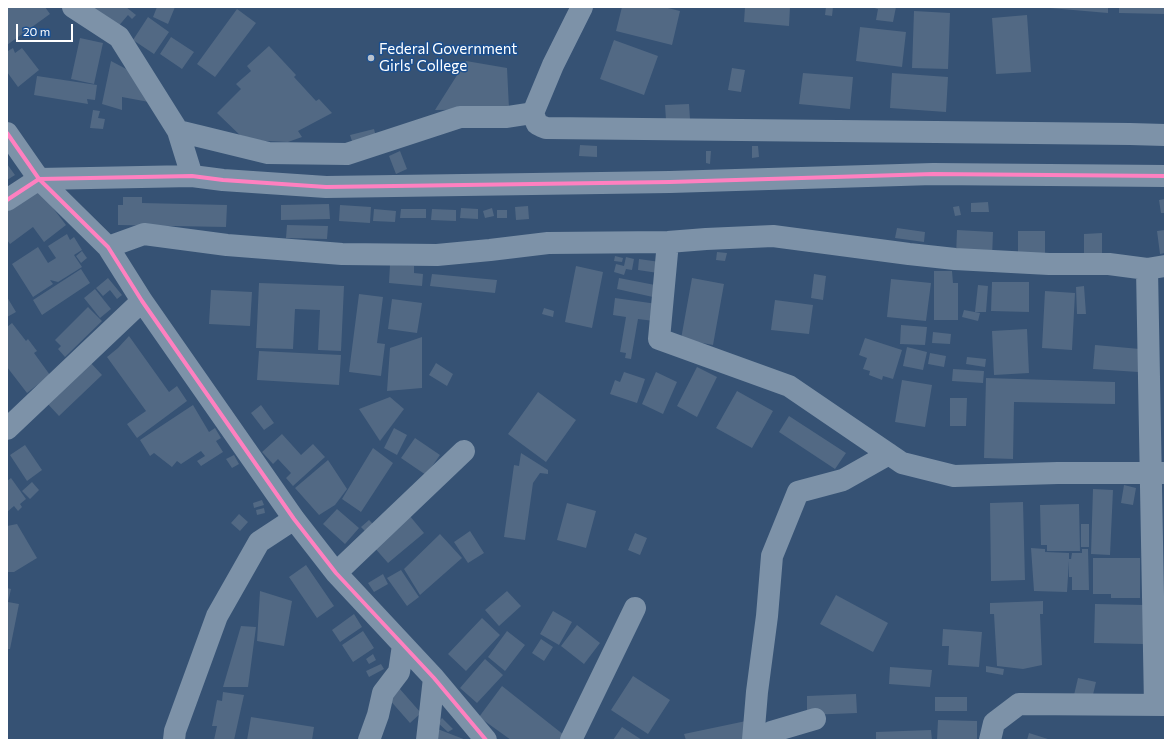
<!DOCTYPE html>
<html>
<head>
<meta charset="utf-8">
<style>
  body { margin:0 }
  #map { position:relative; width:1172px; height:747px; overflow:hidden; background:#365274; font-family:Commissioner,sans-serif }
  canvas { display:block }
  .frame { position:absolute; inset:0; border:8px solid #fff; pointer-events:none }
  .scale { position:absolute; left:16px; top:24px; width:57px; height:18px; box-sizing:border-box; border:2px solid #fff; border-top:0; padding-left:5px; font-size:12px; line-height:14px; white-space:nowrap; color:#fff; -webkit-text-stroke:3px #1b4f8f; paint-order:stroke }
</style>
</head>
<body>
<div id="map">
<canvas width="1172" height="747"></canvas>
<div class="frame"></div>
<div class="scale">20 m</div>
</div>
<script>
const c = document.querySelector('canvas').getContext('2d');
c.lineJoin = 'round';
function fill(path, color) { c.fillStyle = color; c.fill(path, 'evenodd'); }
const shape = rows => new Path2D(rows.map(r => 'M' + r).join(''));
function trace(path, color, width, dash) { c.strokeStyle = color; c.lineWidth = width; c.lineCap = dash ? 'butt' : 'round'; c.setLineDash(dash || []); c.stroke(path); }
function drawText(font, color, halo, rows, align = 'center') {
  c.font = font + ' Commissioner,sans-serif'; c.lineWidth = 3; c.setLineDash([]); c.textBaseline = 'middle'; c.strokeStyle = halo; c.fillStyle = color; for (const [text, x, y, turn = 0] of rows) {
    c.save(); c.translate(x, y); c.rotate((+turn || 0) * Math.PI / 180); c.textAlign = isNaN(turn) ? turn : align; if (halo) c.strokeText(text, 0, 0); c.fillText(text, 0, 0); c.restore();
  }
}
fill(shape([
  [7,7,45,7,50,14,7,45],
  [92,7,126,7,136,15,132,19,128,15,116,29],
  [157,7,175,7,168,24,153,17],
  [622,7,664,7,680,11,672,45,616,31],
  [745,7,790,7,789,26,744,22],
  [826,7,833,7,832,16,825,15],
  [871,7,896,7,893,22,876,20,878,9],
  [1051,7,1108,7,1108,13,1050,8],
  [1119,7,1165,7,1165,14,1119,13],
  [237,9,256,23,215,77,197,64],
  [914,11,950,13,948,69,912,68],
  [1027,15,1031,72,996,74,992,18],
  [148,17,169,32,154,54,133,40],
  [860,27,906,32,902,67,856,61],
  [171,37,194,52,182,69,160,54],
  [80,38,103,43,94,84,71,79],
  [614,40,658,56,644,95,600,79],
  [269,46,296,75,294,77,316,101,319,99,332,113,298,131,302,137,288,142,245,140,217,113,241,89,236,84,251,71,247,66],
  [13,48,15,53,22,48,39,70,18,87,7,72,7,50,8,51],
  [111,61,153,83,149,102,122,97,122,110,102,104],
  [466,61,507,68,509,109,435,110],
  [732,68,745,70,741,92,728,90],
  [803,73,853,77,850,109,799,104],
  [892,73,948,77,946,112,890,108],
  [37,76,97,85,95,100,87,99,88,104,34,95],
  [689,104,690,119,666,120,665,105],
  [93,110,100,111,98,118,105,119,103,129,90,128],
  [374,129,376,137,353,144,350,135],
  [580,145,597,146,597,157,579,156],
  [752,146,758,146,759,157,752,158],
  [400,151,407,169,396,174,389,156],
  [706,151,711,151,710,164,706,163],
  [7,164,15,175,7,180],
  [34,183,66,225,44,242,33,227,10,244,7,240,7,204],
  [123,197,142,197,142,203,227,205,226,227,118,225,118,205,123,205],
  [1165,199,1165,213,1161,213,1159,200],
  [988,202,989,212,971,212,971,203],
  [329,204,330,219,281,220,281,205],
  [340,205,371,207,370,223,339,221],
  [528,206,529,219,516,220,515,207],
  [959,206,961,215,955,216,953,207],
  [461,208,478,209,478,219,460,218],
  [492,208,494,216,485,218,483,211],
  [374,209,396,211,395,222,373,221],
  [401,209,426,209,426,218,400,218],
  [432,209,456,210,456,221,431,220],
  [497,210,507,210,507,218,497,218],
  [287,225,328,226,327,239,286,238],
  [897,228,925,232,924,242,895,238],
  [957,230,993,232,992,258,956,256],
  [1165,230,1165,253,1160,254,1157,231],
  [1018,231,1045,231,1045,255,1018,255],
  [1102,233,1102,256,1084,257,1084,234],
  [67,234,70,240,74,237,82,250,74,255,82,267,58,282,50,280,53,284,33,297,12,264,38,247,48,263,56,258,48,246],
  [82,251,87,258,81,263,76,256],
  [717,252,727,253,725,261,716,260],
  [615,256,623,258,622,262,614,261],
  [626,257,634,259,632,270,626,269,624,275,614,272,616,264,624,266],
  [639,259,660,262,658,273,638,270],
  [390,265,414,266,414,273,423,274,422,286,389,283],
  [576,266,603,272,592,328,565,322],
  [81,269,90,283,42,315,33,300],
  [934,271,952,271,953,283,958,283,958,320,934,320],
  [432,274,497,280,495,293,430,286],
  [814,274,826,276,823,300,811,298],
  [108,278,122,295,117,299,110,290,103,296,96,288],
  [619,278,655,285,653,297,617,289],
  [692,278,724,284,713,345,681,339],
  [891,279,931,283,926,321,887,317],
  [992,282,1029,282,1029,312,991,311],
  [259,283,344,286,341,351,318,350,320,310,295,309,293,349,256,348],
  [978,285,988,286,986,312,975,312],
  [1084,286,1086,314,1077,314,1076,287],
  [95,289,111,309,100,318,84,298],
  [211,290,252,292,250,326,209,324],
  [1045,291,1075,293,1072,350,1042,348],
  [359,294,383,297,377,343,385,344,381,376,349,372],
  [7,297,16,312,7,317],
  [615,298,657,304,654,321,638,319,631,359,625,358,626,353,620,352,626,317,613,315],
  [392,299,422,303,417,333,388,329],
  [775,300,813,305,809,334,771,330],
  [88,307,102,321,65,357,58,349,61,346,55,340],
  [544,308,554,311,553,317,542,314],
  [964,310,980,313,978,321,962,317],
  [12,323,26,341,28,339,37,351,34,353,50,375,27,393,7,367,7,327],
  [901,325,927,327,925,345,900,344],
  [1027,329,1029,373,994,375,992,331],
  [933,332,951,334,950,344,932,343],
  [129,336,169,392,177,386,187,401,137,438,127,424,146,411,107,357,118,348],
  [422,337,422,388,387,391,390,348],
  [865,338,902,350,893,379,883,376,882,380,869,375,870,371,863,369,867,358,859,355],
  [1095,345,1140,349,1138,372,1093,369],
  [907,347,927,352,923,370,903,366],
  [259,351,341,355,339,385,257,380],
  [930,353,946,356,944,367,928,364],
  [967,357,986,359,985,367,966,364],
  [89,361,102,375,59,416,46,402],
  [436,363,453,374,447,386,429,375],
  [697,367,717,377,697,417,677,406],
  [953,369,984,371,983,383,952,381],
  [624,372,645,379,637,403,610,394,615,380,620,382],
  [656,372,677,382,663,414,642,404],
  [986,378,1115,382,1115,404,1014,402,1013,459,984,458],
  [902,380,932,385,925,427,895,422],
  [737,391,773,411,752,448,716,428],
  [538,392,576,420,546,462,508,434],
  [390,397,404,409,380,441,359,409],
  [950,398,967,398,966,426,950,426],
  [193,405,209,432,215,428,221,438,216,441,223,452,201,466,197,461,205,456,201,451,181,464,177,461,172,467,154,453,150,456,140,440],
  [261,405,274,423,264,430,251,413],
  [789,416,846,453,835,469,779,432],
  [394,428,407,435,397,455,384,448],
  [282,434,301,455,313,444,325,457,293,486,286,478,291,473,278,459,273,464,262,452],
  [415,438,440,455,426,475,401,458],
  [25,445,42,470,27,481,10,455],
  [373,448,393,463,361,512,342,499],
  [521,453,548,470,548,474,540,473,533,483,525,540,504,537,514,465,519,466],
  [234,455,239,464,232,468,226,459],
  [328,460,347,489,335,505,319,515,295,488],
  [11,478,26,499,20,504,22,507,18,511,14,506,7,512,7,481],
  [32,482,39,490,30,499,22,491],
  [1124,485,1136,488,1133,505,1121,503],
  [1093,489,1113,490,1110,555,1091,554],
  [262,500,264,505,254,508,253,503],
  [1023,502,1025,580,991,581,990,503],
  [567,503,596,511,586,548,557,540],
  [1079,504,1080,551,1047,551,1047,545,1041,545,1040,505],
  [264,508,265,513,257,515,256,510],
  [337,509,359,528,345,544,323,524],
  [239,514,248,522,240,531,231,523],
  [409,515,424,533,388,563,373,546],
  [369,520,378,529,370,536,361,527],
  [17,524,37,558,14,572,7,572,7,526],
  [1081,524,1089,524,1089,547,1081,547],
  [470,531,484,553,468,563,454,542],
  [635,533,647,538,640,555,628,550],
  [440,534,462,558,420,595,404,569],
  [1031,548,1045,549,1045,552,1069,553,1069,559,1071,559,1072,553,1082,553,1082,549,1088,549,1089,590,1072,590,1072,577,1069,577,1069,561,1067,592,1034,591],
  [1093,558,1140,558,1140,598,1111,598,1111,594,1093,594],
  [306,565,334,606,317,618,289,577],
  [401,570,419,597,407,606,387,578],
  [383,574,388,584,374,592,368,583],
  [7,588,11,589,8,602,19,604,10,649,7,649],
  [260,591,292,601,284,646,257,641],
  [507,591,521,606,499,626,485,610],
  [836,595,888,623,873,652,820,624],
  [1043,601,1043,614,1040,614,1042,665,1023,669,997,666,994,614,990,614,990,603],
  [1095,604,1145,605,1144,644,1094,643],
  [553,611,572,622,559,645,540,634],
  [354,614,362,627,340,642,332,630],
  [482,618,500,635,466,671,448,654],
  [577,625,600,643,584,664,561,646],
  [241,626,256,627,248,687,223,687],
  [943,629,982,632,979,667,948,665,949,646,942,646],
  [363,631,374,648,353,662,342,645],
  [507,631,525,645,505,671,488,657],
  [541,639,553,647,544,661,532,653],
  [373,654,376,660,369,664,366,659],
  [485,659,503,675,477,703,460,688],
  [381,664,384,669,369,677,366,671],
  [986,666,1004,669,1003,675,986,672],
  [890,667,932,670,930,687,889,684],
  [633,676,670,700,648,734,611,710],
  [1078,678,1096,682,1092,699,1074,695],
  [502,686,569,739,568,740,511,740,479,717],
  [399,688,421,713,410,723,388,698],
  [223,692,244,695,234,740,214,740,217,726,212,726,217,700,222,701],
  [856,694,857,713,807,715,807,696],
  [935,697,967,697,967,711,935,711],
  [251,717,314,727,312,740,247,740],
  [442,718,453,729,448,732,438,723],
  [938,720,977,721,977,740,937,740],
  [746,721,750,740,686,740,684,734],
  [622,727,642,740,613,740],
  [435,728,466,740,433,740],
  [931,730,932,740,876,740,876,732],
  [1029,733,1051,740,1027,740]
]), '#526984');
trace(shape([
  [73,7,119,37,178,131,192,176],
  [582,7,553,65,533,113,537,124,541,126,546,128,1130,134,1165,135],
  [178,131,268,153,347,154,460,117,507,117,533,113],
  [7,133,39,179,108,247,142,301,294,519,336,573,434,678,486,740],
  [7,200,39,179,192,176,223,180,326,187,670,182,933,174,1165,176],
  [668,242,659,339,789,386,902,463,954,476,1058,473,1165,473],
  [108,247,144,234,227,245,342,254,437,255,490,250,548,243,668,242,706,239,773,236,909,254,955,259,1049,264,1109,264,1147,269,1165,266],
  [1147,269,1155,705],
  [7,429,142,301],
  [336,573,464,451],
  [174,740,175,731,217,616,259,542,294,519],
  [369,740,378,715,383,693,399,672,403,645],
  [427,740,434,678],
  [571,740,635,608],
  [753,740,757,692,767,616,772,556,798,492,843,480,889,454],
  [766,740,771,732,815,719],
  [990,740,994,723,1019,704,1165,705]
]), '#7d92a8', 22);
trace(shape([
  [7,133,39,179,108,247,142,301,294,519,336,573,434,678,486,740],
  [7,200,39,179,192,176,223,180,326,187,670,182,933,174,1165,176]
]), '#ff80c0', 4);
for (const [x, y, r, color] of [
  [371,58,4,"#b9c2ce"]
]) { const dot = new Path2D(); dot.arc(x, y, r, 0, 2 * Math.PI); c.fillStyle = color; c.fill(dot); trace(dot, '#1b4f8f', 1.5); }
drawText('15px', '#fff', '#1b4f8f', [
  ["Federal Government",379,49],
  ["Girls' College",379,66]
], 'left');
</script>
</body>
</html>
